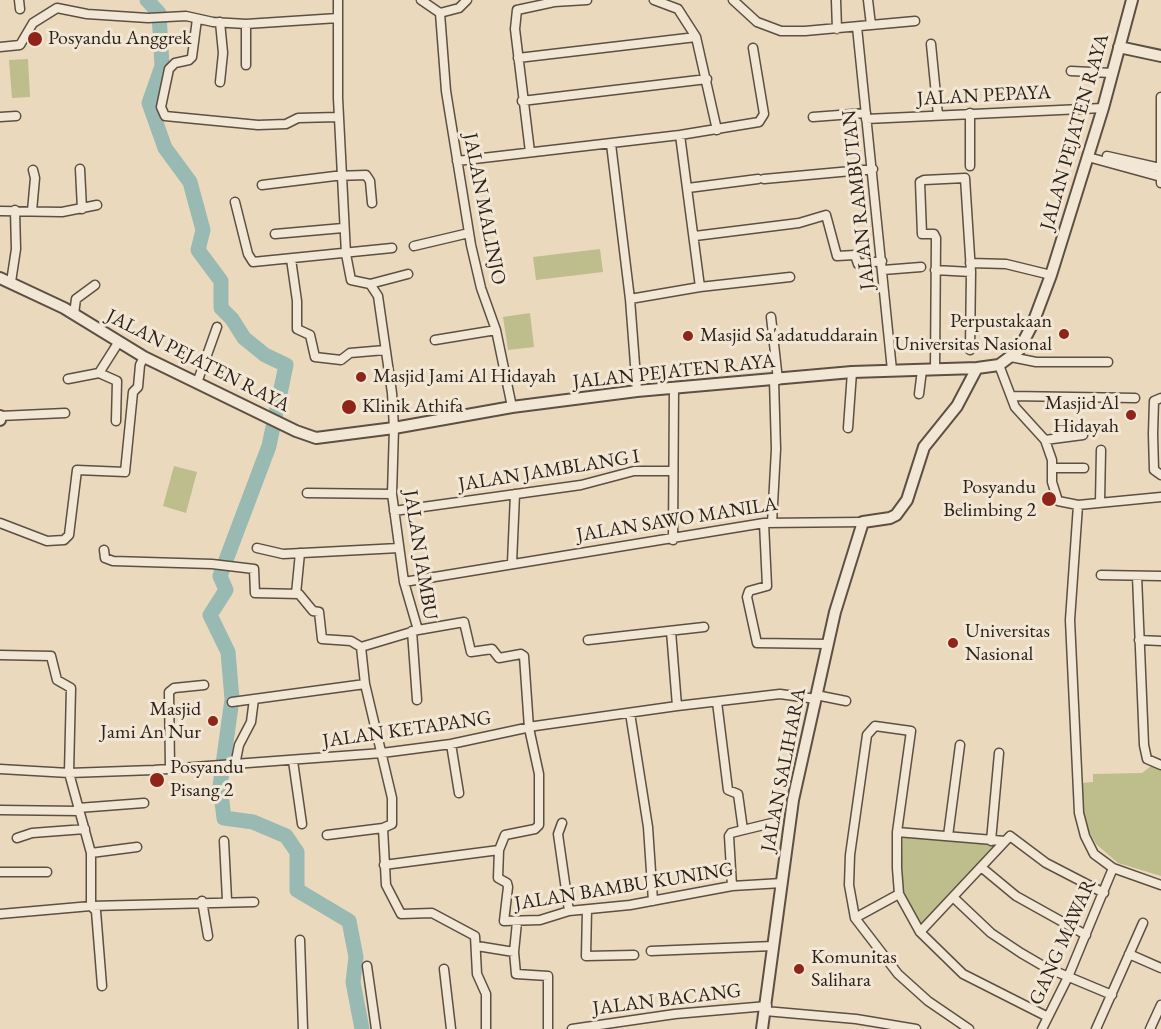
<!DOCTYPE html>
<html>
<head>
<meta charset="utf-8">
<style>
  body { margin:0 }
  canvas { display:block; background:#ebd9bd }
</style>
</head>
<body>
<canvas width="1161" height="1029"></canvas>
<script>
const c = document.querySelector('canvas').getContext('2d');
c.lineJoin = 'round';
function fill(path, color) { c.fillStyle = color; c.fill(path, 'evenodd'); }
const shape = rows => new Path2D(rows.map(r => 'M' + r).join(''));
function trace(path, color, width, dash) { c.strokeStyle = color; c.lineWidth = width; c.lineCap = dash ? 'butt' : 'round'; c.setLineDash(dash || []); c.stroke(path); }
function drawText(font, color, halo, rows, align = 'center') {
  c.font = font + ' "EB Garamond",serif'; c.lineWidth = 6; c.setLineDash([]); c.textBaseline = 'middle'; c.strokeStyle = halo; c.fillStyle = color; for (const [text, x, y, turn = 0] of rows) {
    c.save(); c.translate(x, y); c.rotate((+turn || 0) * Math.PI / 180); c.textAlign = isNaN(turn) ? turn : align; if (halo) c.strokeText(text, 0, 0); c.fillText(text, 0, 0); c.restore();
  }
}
fill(shape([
  [28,59,30,97,12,98,9,60],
  [600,249,603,272,536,280,533,257],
  [530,313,534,347,508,350,503,317],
  [174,466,197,472,186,513,163,506],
  [1151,766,1161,767,1161,876,1118,863,1096,844,1082,819,1081,783,1093,782,1093,774,1142,773],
  [903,832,1001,843,922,925,901,887]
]), '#bebd8c');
trace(shape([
  [147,0,159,13,162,66,149,103,165,148,190,182,203,230,198,250,221,281,221,308,232,319,244,338,265,355,286,365,269,446,220,576,226,590,210,615,228,652,232,699,220,786,224,818,253,822,286,836,297,852,297,890,349,921,356,957,353,982,362,1029]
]), '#98bab3', 15);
const minor = shape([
  [19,0,20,9],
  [338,0,338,98,346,254,351,280,370,284,378,296,392,393,394,428,392,494,404,582,418,630,361,647,365,684,392,798,392,824,383,828,386,885,401,914,432,913,475,936,477,974,486,994,486,1029],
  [421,0,440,13,459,8,467,0],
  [654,0,678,9,696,37,717,130],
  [733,0,757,22,781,31,805,31,915,21],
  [836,0,837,29],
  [868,0,871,25],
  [440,13,446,91,471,245,481,288,496,330,512,407],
  [197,19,192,57,189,60,175,63,169,69,161,107,165,116,258,125,286,124,298,118,338,117],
  [220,22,223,53,220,82],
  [857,27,892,370],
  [931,44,938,115],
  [0,47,20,45,33,23,57,8,87,14,148,18,186,16,213,22,246,24,338,18],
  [518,58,696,37],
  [246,65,246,24],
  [1071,71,1112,73],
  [1161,97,1161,183],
  [522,101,707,79],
  [0,117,16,116],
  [813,117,866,113],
  [866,119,1103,108],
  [680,135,700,287],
  [611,144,630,299,637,391],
  [530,152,515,29,517,10,554,2,587,0],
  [1107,156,1160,168],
  [1088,157,1161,177],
  [457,161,680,135,759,122,764,114,753,48],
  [970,166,970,113],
  [80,169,82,209],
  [764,179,873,169],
  [262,185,335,176,366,175,370,181,372,203],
  [688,188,758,179],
  [235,202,248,254,253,262,392,248],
  [0,211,62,212,97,205],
  [32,211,35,178,33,170],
  [275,234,343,228],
  [695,236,799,223,826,215,837,256,855,255,858,264,882,261],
  [414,246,469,233],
  [291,259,297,301,297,329,310,335,315,357,341,360,350,353,385,350],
  [970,263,1006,264,1051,275],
  [883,270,921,267],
  [935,270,971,272],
  [11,282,16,249,15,210],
  [370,284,408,274],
  [630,299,700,287,790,277],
  [74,314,76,299,95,285],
  [771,317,778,380],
  [435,340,496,330],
  [1011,357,1036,362,1108,362],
  [999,365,1015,407,1045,440,1052,460,1052,482,1058,501,1078,505,1161,497],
  [935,369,936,238,934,234,922,234,920,182,924,180,965,178,971,272,970,350],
  [99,373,117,381,116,421],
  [68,379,99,373,118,343],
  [197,383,217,327],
  [919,394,922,370],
  [1011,396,1135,398],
  [1161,398,1154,401,1153,434,1154,470,1161,475],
  [0,416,65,413],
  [848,428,852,372],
  [1045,440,1083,435],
  [1052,468,1084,468],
  [307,493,392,494],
  [1100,502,1101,450],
  [1078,505,1070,620,1079,813,1085,836,1094,854,1113,868,1161,885],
  [394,511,581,485,634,471,673,471],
  [0,523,47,541,64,540,69,535,77,470,125,472,133,392,138,387,140,365,144,357],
  [764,523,767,586,749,591,747,597,757,643,828,644],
  [772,523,776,449,774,380],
  [673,540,674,388],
  [257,548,283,554,399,548],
  [104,550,105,558,113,561,212,564,254,569,255,593,299,594,313,611,319,612,322,639,351,641,361,647],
  [512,563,515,494],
  [1101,575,1161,576],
  [1137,576,1144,745,1147,759,1161,765],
  [404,582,764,523,863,522],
  [296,594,300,553],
  [418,630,464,622,471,652,492,649,499,658,521,654,524,656,529,728,539,774,539,825,535,829,505,835,499,850,498,878,507,883,508,887,504,921,540,920,569,911,630,905,732,886,782,883],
  [412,631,417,700],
  [671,631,677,706],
  [588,640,704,627],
  [1139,640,1161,641],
  [0,655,51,656,57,680,71,688,69,773,91,853,91,906,96,911,102,986],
  [816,695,846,701],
  [232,702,365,684],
  [717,702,728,790,738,794,743,830,731,833,729,836,732,886],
  [630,713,648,827,653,901],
  [451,744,459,793],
  [293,761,302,824],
  [235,765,239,745,251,722,254,699],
  [170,768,169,692,174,688,204,685],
  [0,769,69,773,154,770,382,753,451,744,535,726,677,706,780,694,816,699],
  [78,808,144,803],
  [0,810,79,811],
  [562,823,558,834,569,911],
  [743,830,772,823],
  [897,832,1005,841],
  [327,835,383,828],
  [948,836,960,745],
  [17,838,32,833,85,829],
  [224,841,227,900],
  [991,841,999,753],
  [91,853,137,847],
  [384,865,499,850],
  [981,867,1016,896,1086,935],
  [0,872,47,872],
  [954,898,991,933,1021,953,1045,967,1112,995],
  [202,901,208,936],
  [587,910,586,956,634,955],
  [0,914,91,906,254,902],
  [855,918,899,894],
  [920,932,1010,836,1046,863,1104,893],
  [300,940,303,1029],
  [477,946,514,952,517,922],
  [651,951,773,946],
  [514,952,516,974,548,976,548,1029],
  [1129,954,1161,968],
  [367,966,376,1029],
  [444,969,451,1029],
  [765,1011,856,1019,916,1029],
  [572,1029,675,1014,767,1006],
  [969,1029,928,1001,898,974,855,918,849,885,850,855,867,735,875,726,911,731,897,832,897,868,899,894,920,932,963,974,1048,1017],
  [1042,1029,1068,977,1113,868],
  [1096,1029,1143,923],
  [1150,1029,1161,1005]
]);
const tertiary = shape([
  [1119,47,1161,56],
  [0,278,64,308,144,357,296,431,316,438,394,428,512,407,637,391,852,372,977,368,999,365,1019,350,1033,323,1051,275,1103,108,1132,0],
  [0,416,0,420],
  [762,1029,793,800,835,612,863,522,890,518,896,515,907,500,924,447,957,406,977,368]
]);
trace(minor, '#5c5044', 11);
trace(tertiary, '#5c5044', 14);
trace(minor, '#f2e6d4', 8);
trace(tertiary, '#f2e6d4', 10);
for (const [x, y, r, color] of [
  [35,39,8,"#8f2418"],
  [1064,334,6,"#8f2418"],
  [688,336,6,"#8f2418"],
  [361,377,6,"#8f2418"],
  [349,407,8,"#8f2418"],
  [1131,415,6,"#8f2418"],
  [1049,499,8,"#8f2418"],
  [953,643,6,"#8f2418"],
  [213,721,6,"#8f2418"],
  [157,780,8,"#8f2418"],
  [799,969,6,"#8f2418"]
]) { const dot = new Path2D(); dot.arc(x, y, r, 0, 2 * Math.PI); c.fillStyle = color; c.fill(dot); trace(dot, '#f2e6d4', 2); }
drawText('20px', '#2c221b', '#f2e6d4', [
  ["Posyandu Anggrek",48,39],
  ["Perpustakaan",1052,322,"right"],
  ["Universitas Nasional",1052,345,"right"],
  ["Masjid Sa'adatuddarain",700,336],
  ["Masjid Jami Al Hidayah",373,377],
  ["Masjid Al",1119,404,"right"],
  ["Hidayah",1119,427,"right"],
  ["Klinik Athifa",362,407],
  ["Posyandu",1036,488,"right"],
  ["Belimbing 2",1036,511,"right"],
  ["Universitas",965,632],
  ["Nasional",965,655],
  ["Masjid",201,710,"right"],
  ["Jami An Nur",201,733,"right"],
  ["Posyandu",170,768],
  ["Pisang 2",170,791],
  ["Komunitas",811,958],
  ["Salihara",811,981]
], 'left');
drawText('20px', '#2c221b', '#f2e6d4', [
  ["JALAN PEPAYA",984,96,-3],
  ["JALAN PEJATEN RAYA",1075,132,-74],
  ["JALAN RAMBUTAN",859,200,-96],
  ["JALAN MALINJO",484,209,79],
  ["JALAN PEJATEN RAYA",198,361,27],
  ["JALAN PEJATEN RAYA",674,372,-6],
  ["JALAN JAMBLANG I",549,471,-9],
  ["JALAN SAWO MANILA",677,520,-9],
  ["JALAN JAMBU",420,555,81],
  ["JALAN KETAPANG",407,730,-8],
  ["JALAN SALIHARA",784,770,-79],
  ["JALAN BAMBU KUNING",624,887,-9],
  ["GANG MAWAR",1063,942,-66],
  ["JALAN BACANG",667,1000,-7]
]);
</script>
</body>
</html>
